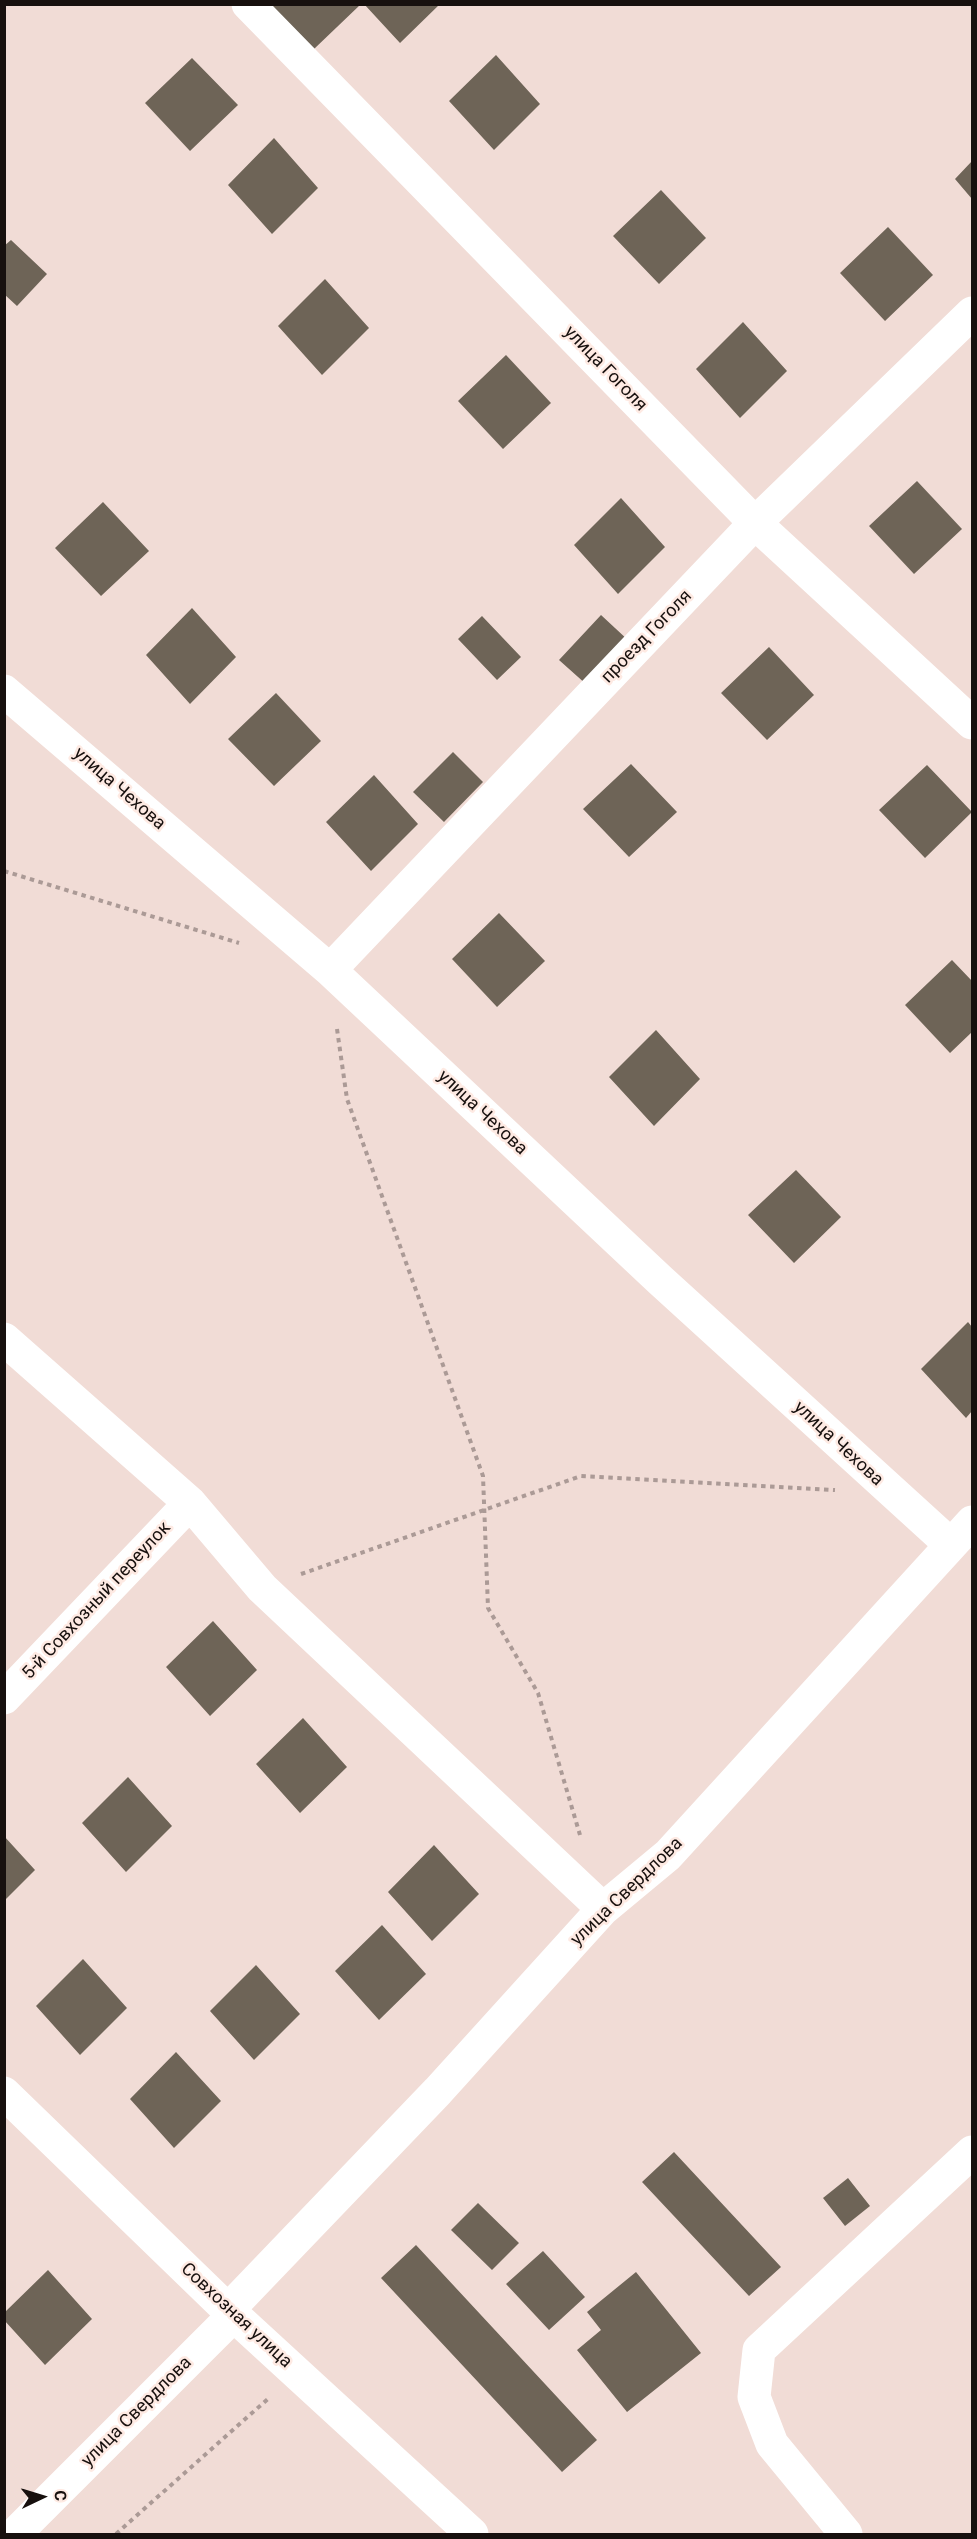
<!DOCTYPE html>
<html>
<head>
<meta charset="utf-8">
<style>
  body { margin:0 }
  #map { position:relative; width:977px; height:2539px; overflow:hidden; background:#f1dcd6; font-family:Roboto,sans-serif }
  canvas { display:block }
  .frame { position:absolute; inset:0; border:6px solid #17100e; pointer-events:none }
  .north { position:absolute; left:12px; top:2467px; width:60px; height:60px; -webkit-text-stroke:4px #feeae3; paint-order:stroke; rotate:86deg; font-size:16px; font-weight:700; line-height:24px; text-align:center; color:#17100e }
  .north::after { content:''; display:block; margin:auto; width:21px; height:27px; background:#17100e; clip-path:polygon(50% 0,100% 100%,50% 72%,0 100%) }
</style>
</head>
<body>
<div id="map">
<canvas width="977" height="2539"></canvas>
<div class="frame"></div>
<div class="north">С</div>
</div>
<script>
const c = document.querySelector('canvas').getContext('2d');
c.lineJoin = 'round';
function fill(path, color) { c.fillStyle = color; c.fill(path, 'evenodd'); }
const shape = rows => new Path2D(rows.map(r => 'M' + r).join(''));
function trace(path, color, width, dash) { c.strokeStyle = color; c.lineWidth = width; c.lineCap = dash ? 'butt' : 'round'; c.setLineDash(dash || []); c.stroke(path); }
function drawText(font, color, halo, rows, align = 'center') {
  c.font = font + ' Roboto,sans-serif'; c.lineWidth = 5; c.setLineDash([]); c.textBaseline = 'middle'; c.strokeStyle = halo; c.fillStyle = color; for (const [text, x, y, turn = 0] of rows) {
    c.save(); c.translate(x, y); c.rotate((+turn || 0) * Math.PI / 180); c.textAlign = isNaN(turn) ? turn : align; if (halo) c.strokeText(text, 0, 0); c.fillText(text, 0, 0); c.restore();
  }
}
fill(shape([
  [364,4,440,4,400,43],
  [271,5,360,5,314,49],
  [496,55,540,104,494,150,449,101],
  [192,58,238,105,190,151,145,103],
  [274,138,318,188,272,234,228,185],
  [972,161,972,199,955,179],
  [661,190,706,238,659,284,613,236],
  [888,227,933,275,885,321,840,273],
  [11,240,47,274,17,306,4,294,4,246],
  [325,279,369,328,322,375,278,326],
  [743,322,787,371,740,418,696,369],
  [506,355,551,403,503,449,458,401],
  [917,481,962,529,914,574,869,526],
  [621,498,665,547,618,594,574,545],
  [103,502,149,551,101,596,55,548],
  [192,608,236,657,190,704,146,655],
  [601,615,629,641,587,685,559,660],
  [482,616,521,657,497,680,458,639],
  [769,647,814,695,767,740,721,693],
  [276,693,321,741,274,786,228,739],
  [453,752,483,782,444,822,413,792],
  [631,764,677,812,629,857,583,809],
  [927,765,972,812,925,858,879,810],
  [374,775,418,824,371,871,326,822],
  [499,913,545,961,497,1007,452,959],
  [952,960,972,981,972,1032,950,1053,905,1005],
  [656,1030,700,1079,654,1126,609,1077],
  [796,1170,841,1217,794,1263,748,1215],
  [968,1322,972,1327,972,1411,966,1418,921,1369],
  [213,1621,257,1670,210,1716,166,1667],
  [303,1718,347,1767,300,1813,256,1764],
  [128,1777,172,1826,126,1872,82,1823],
  [4,1836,35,1870,4,1901],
  [434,1845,479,1894,432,1941,388,1892],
  [382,1925,426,1974,379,2020,335,1971],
  [83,1959,127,2008,80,2055,36,2006],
  [256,1965,300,2014,254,2060,210,2011],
  [176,2052,221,2101,174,2148,130,2099],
  [674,2152,781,2267,749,2296,642,2182],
  [848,2178,870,2206,845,2226,823,2198],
  [478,2203,519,2243,492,2270,451,2230],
  [416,2245,597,2440,562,2472,381,2278],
  [543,2251,585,2297,549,2330,506,2284],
  [48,2270,92,2319,45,2365,4,2320,4,2313],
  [636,2272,701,2353,627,2412,577,2350,601,2330,587,2312]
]), '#6e6457');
trace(shape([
  [4,871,239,943],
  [337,1029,347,1099,483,1476,488,1608,538,1693,580,1835],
  [301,1574,581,1476,835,1490],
  [116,2534,270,2397]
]), '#ab9a96', 4, [4.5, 4.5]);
trace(shape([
  [248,4,755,523,972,723],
  [4,691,330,970,660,1280,951,1545],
  [330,970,755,523,972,313],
  [4,1339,190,1503,262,1588,603,1909],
  [4,1698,190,1503],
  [4,2093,228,2310,472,2534],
  [228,2310,438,2091,603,1909,668,1855,972,1522],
  [15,2534,234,2315],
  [846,2534,772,2444,754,2397,759,2350,972,2152]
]), '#fff', 33);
drawText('18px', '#17100e', '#feeae3', [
  ["улица Гоголя",605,369,46],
  ["проезд Гоголя",647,637,-46],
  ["улица Чехова",119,789,41],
  ["улица Чехова",482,1113,43],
  ["улица Чехова",838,1444,43],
  ["5-й Совхозный переулок",97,1601,-47],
  ["улица Свердлова",627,1892,-44],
  ["Совхозная улица",236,2316,43],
  ["улица Свердлова",137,2412,-45]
]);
</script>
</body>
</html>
